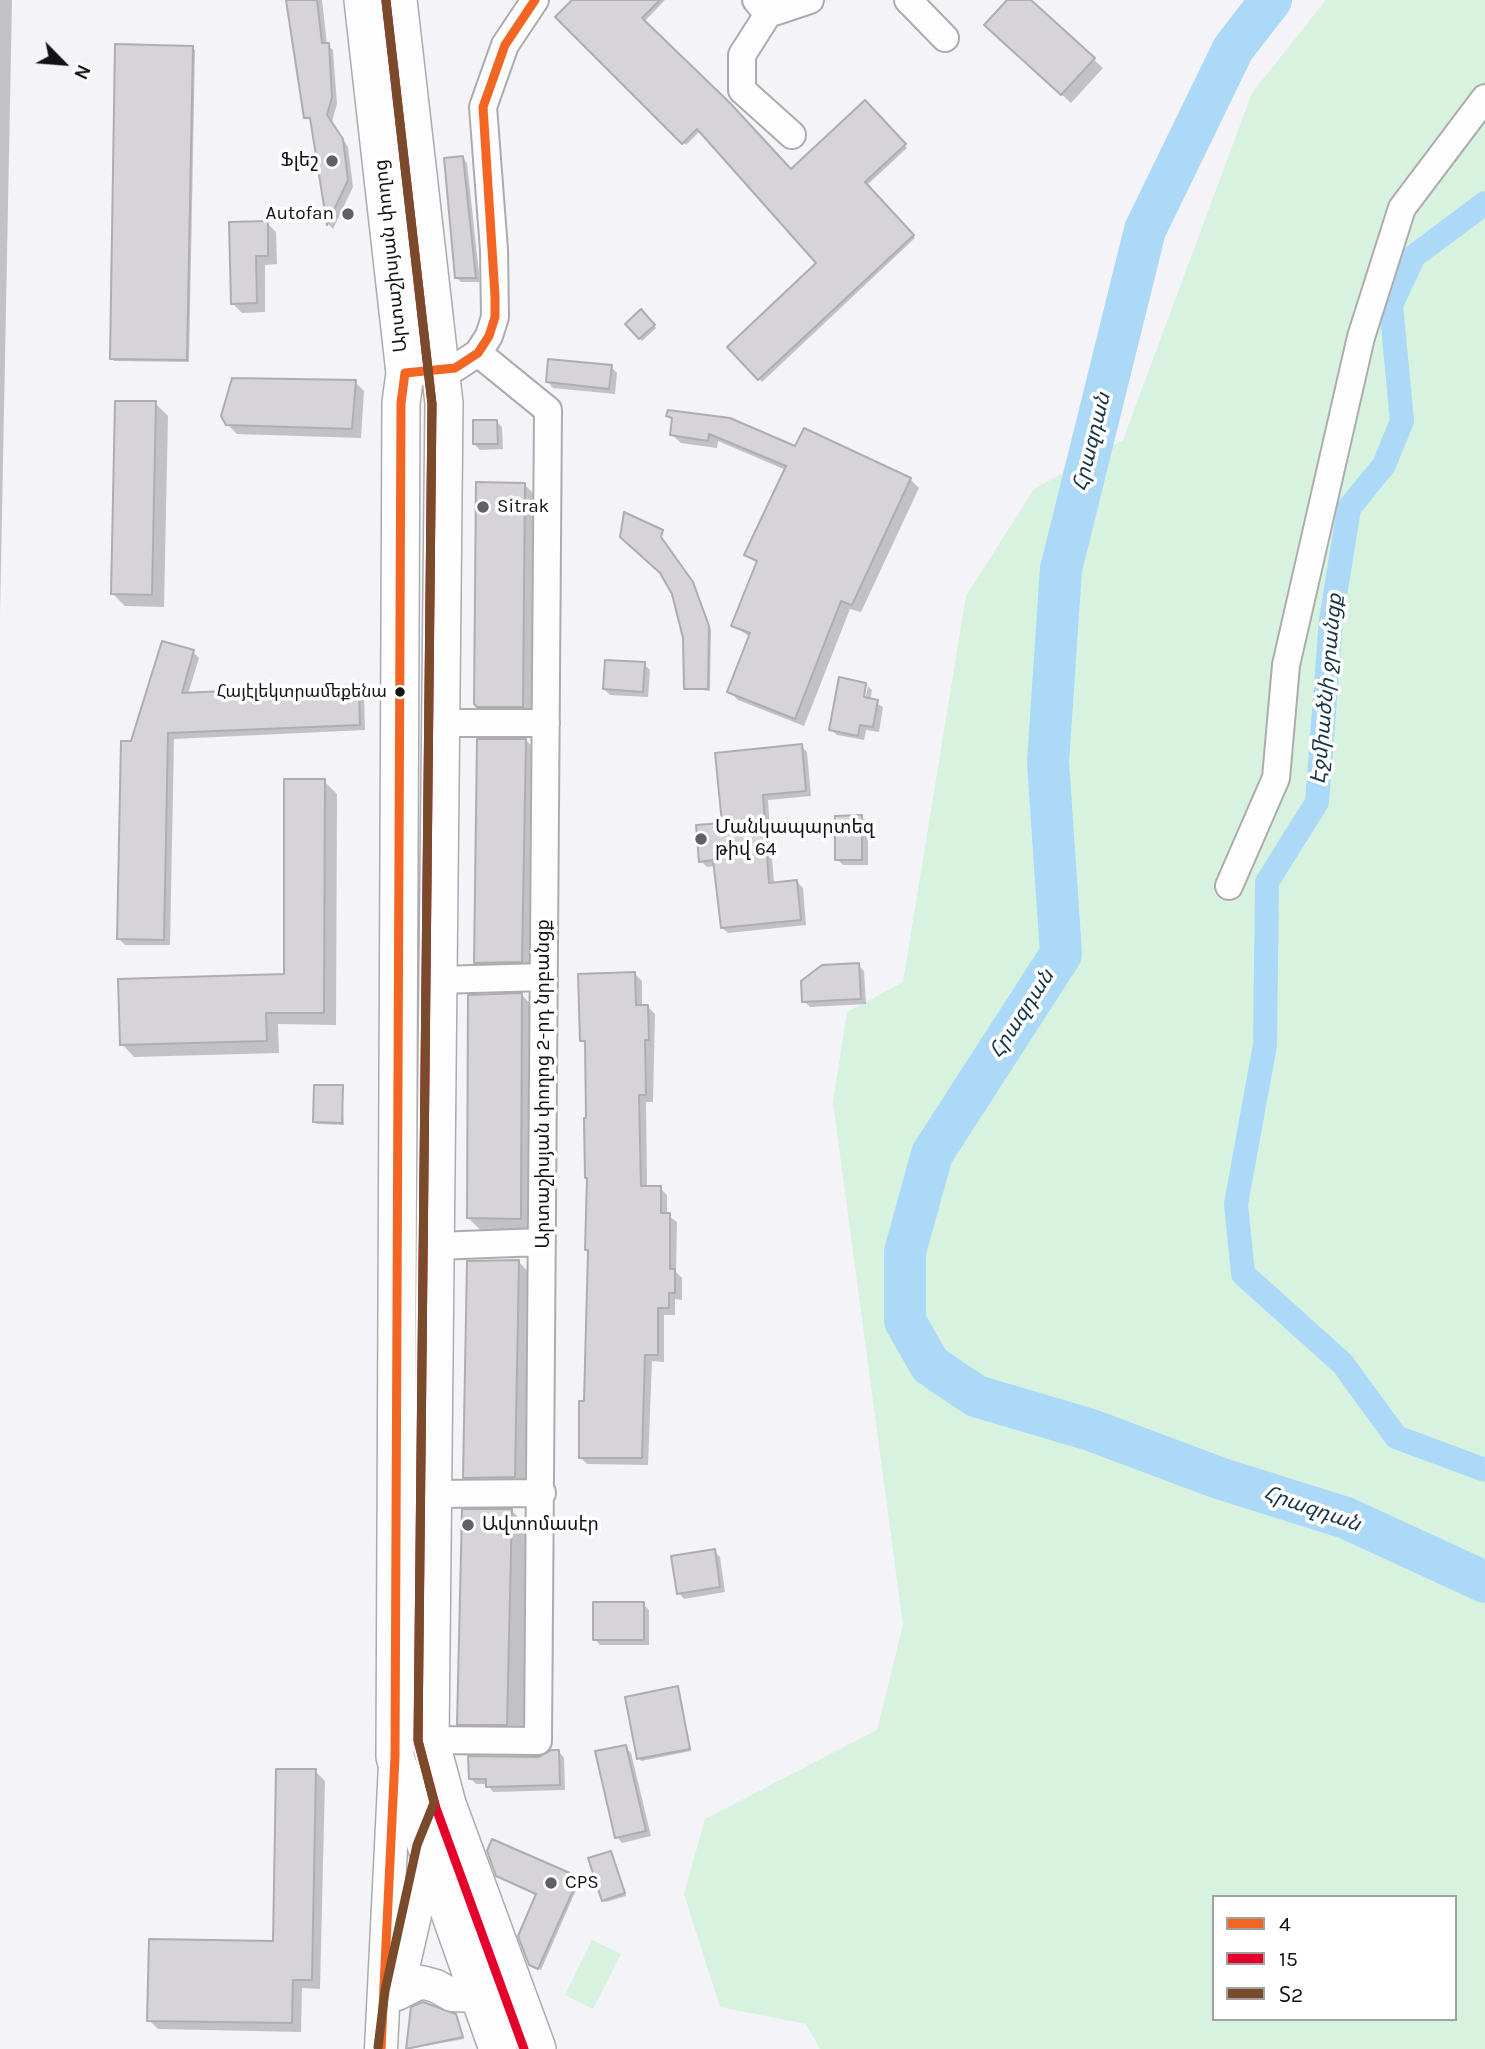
<!DOCTYPE html>
<html>
<head>
<meta charset="utf-8">
<style>
  body { margin:0 }
  #map { position:relative; width:1485px; height:2049px; overflow:hidden; background:#f3f3f8; font-family:Karla,"Noto Sans Armenian",sans-serif }
  canvas { display:block }
  .legend { position:absolute; left:1212px; top:1895px; width:245px; height:126px; box-sizing:border-box; background:#fff; border:2px solid #a1a1a2; margin:0; padding:9px 12px; list-style:none; font-size:21px; color:#131316 }
  .legend li { display:flex; align-items:center; gap:14px; height:35px }
  .legend b { width:35px; border:2px solid #a1a1a2 }
  .north { position:absolute; left:28px; top:28px; width:70px; height:70px; -webkit-text-stroke:5px #fff; paint-order:stroke; rotate:115deg; font-size:19px; font-weight:700; line-height:28px; text-align:center; color:#131316 }
  .north::after { content:''; display:block; margin:auto; width:24px; height:32px; background:#131316; clip-path:polygon(50% 0,100% 100%,50% 72%,0 100%) }
</style>
</head>
<body>
<div id="map">
<canvas width="1485" height="2049"></canvas>
<ul class="legend">
<li><b style="height:9px;background:#f26522"></b>4</li>
<li><b style="height:9px;background:#e4002b"></b>15</li>
<li><b style="height:9px;background:#7a4b2a"></b>Տ2</li>
</ul>
<div class="north">N</div>
</div>
<script>
const c = document.querySelector('canvas').getContext('2d');
c.lineJoin = 'round';
function fill(path, color) { c.fillStyle = color; c.fill(path, 'evenodd'); }
const shape = rows => new Path2D(rows.map(r => 'M' + r).join(''));
function trace(path, color, width, dash) { c.strokeStyle = color; c.lineWidth = width; c.lineCap = dash ? 'butt' : 'round'; c.setLineDash(dash || []); c.stroke(path); }
function drawText(font, color, halo, rows, align = 'center') {
  c.font = font + ' Karla,"Noto Sans Armenian",sans-serif'; c.lineWidth = 7; c.setLineDash([]); c.textBaseline = 'middle'; c.strokeStyle = halo; c.fillStyle = color; for (const [text, x, y, turn = 0] of rows) {
    c.save(); c.translate(x, y); c.rotate((+turn || 0) * Math.PI / 180); c.textAlign = isNaN(turn) ? turn : align; if (halo) c.strokeText(text, 0, 0); c.fillText(text, 0, 0); c.restore();
  }
}
fill(shape([
  [1326,0,1485,0,1485,2049,820,2049,806,2024,720,2007,684,1894,705,1819,877,1730,903,1625,833,1102,847,1012,903,982,966,596,1034,489,1123,440,1252,93],
  [1214,1897,1455,1897,1455,2019,1214,2019],
  [592,1940,621,1954,593,2009,565,1995]
]), '#d7f2de');
fill(shape([
  [0,0,12,0,0,615],
  [289,0,322,0,327,45,333,50,337,104,332,122,348,147,353,187,333,229,329,225,313,123,306,117],
  [574,0,665,0,644,22,791,172,865,103,907,148,866,186,915,238,762,382,729,347,819,263,701,130,686,145,557,17],
  [1009,0,1029,0,1103,68,1071,103,996,34],
  [192,48,195,50,189,362,114,361,111,358],
  [463,158,467,163,480,282,461,282,457,278],
  [267,223,276,232,277,264,265,265,265,312,242,313,232,303],
  [641,312,656,328,642,341,627,324],
  [611,367,617,373,615,394,553,388,548,382],
  [355,382,364,391,361,438,237,434,227,424],
  [155,403,168,416,164,607,125,606,113,594],
  [668,415,910,479,919,488,861,612,850,609,804,726,738,700,729,691,750,637,733,625,758,564,747,554,786,470,718,441,717,448,681,443,672,435,674,421],
  [496,421,502,427,503,449,480,450,474,444],
  [524,484,543,503,541,725,498,725,476,704],
  [662,532,662,541,695,586,711,630,710,691,686,688,685,638,673,594,662,573,622,536],
  [193,652,199,658,188,694,358,686,364,692,365,730,174,739,170,945,125,945,119,939,132,743],
  [644,664,650,670,648,697,610,695,604,689],
  [840,679,866,684,872,690,870,700,883,707,879,732,866,730,864,740,837,735,831,730],
  [864,686,868,686,864,706,860,705],
  [526,740,544,759,542,979,495,981,476,962],
  [801,746,807,752,811,796,768,800,774,884,797,882,803,888,806,925,728,933,722,928,716,866,707,867,701,861,724,824],
  [324,781,337,794,336,1025,278,1024,279,1053,134,1057,122,1044,285,975],
  [862,817,868,823,868,865,843,865,837,859],
  [858,965,864,971,866,1004,810,1007,804,1001],
  [635,974,642,981,642,1007,648,1007,655,1014,653,1102,646,1102,647,1187,660,1188,667,1195,667,1215,677,1222,676,1272,682,1278,682,1300,675,1299,675,1315,664,1315,664,1362,652,1361,648,1465,587,1464,580,1457,586,1403,590,1252,587,1250,587,1046,581,1040],
  [522,995,540,1014,539,1237,487,1236,468,1218],
  [342,1087,344,1125,317,1124,315,1122],
  [519,1262,537,1281,533,1495,483,1496,464,1477],
  [512,1511,530,1529,525,1743,478,1742,459,1724],
  [714,1551,720,1557,725,1592,684,1599,679,1593],
  [643,1604,649,1610,649,1645,600,1645,595,1639],
  [677,1688,691,1751,641,1761,639,1758],
  [625,1747,631,1753,651,1836,622,1843,617,1837],
  [559,1752,564,1758,565,1790,493,1792,487,1784,476,1784,470,1778],
  [315,1771,325,1781,320,1989,302,1988,301,2032,158,2029,149,2020,275,1942],
  [610,1853,626,1896,606,1902,603,1900],
  [497,1875,580,1881,541,1970,530,1964,537,1894],
  [413,2009,455,2015,464,2039,408,2049]
]), '#0003');
trace(shape([
  [1485,203,1414,256,1391,305,1402,421,1384,465,1349,508,1331,620,1317,802,1267,882,1265,1045,1236,1204,1243,1274,1343,1364,1396,1437,1485,1470]
]), '#abd9f7', 24);
trace(shape([
  [1271,0,1233,49,1145,230,1061,569,1048,762,1061,954,932,1154,905,1252,905,1321,930,1365,976,1396,1091,1430,1219,1478,1346,1518,1485,1582]
]), '#abd9f7', 42);
const building = shape([
  [286,0,317,0,322,43,329,43,332,97,327,115,343,139,348,180,327,225,310,118,304,118,286,0],
  [572,0,660,0,642,18,730,103,791,169,865,100,906,144,865,182,914,235,758,380,727,347,816,263,697,129,682,144,555,17,572,0],
  [1007,0,1031,0,1095,58,1061,95,984,25,1007,0],
  [115,44,193,46,187,360,110,359,115,44],
  [463,156,476,278,455,278,444,158,463,156],
  [268,221,268,256,256,256,257,303,231,304,229,222,268,221],
  [641,309,655,325,639,339,625,324,641,309],
  [548,359,612,365,609,389,546,382,548,359],
  [232,378,356,380,352,429,226,425,221,416,232,378],
  [115,401,156,401,152,595,111,594,115,401],
  [668,410,730,418,795,446,804,428,911,478,852,605,841,601,795,719,727,692,750,633,731,626,757,561,744,555,786,466,709,434,708,441,670,435,672,418,666,416,668,410],
  [473,420,497,420,498,444,473,444,473,420],
  [476,482,525,483,523,707,477,707,474,704,476,482],
  [624,512,663,530,661,537,693,582,709,626,708,689,684,689,683,638,672,594,660,573,620,537,624,512],
  [162,641,194,650,182,693,359,685,360,725,168,733,164,940,117,939,121,741,131,741,162,641],
  [605,660,645,662,643,692,603,689,605,660],
  [839,677,866,683,864,697,878,700,873,727,860,725,858,736,829,730,839,677],
  [477,739,526,739,522,962,474,963,477,739],
  [802,744,806,791,763,795,769,883,797,880,801,920,721,928,713,860,699,862,696,825,722,823,715,753,802,744],
  [284,779,325,779,324,1013,266,1013,267,1041,120,1045,118,979,284,974,284,779],
  [862,815,862,860,835,860,835,816,862,815],
  [859,963,861,999,802,1002,801,981,822,965,859,963],
  [635,972,636,1005,648,1005,649,1040,645,1040,646,1095,639,1095,641,1186,661,1186,661,1213,670,1213,670,1269,675,1269,675,1293,669,1293,669,1308,658,1308,658,1355,645,1355,642,1458,579,1458,579,1401,584,1401,588,1250,585,1250,587,1178,585,1178,584,1118,586,1118,585,1041,580,1041,578,974,635,972],
  [522,993,521,1219,467,1218,468,995,522,993],
  [314,1085,343,1085,342,1123,313,1122,314,1085],
  [519,1260,515,1477,463,1478,467,1261,519,1260],
  [462,1509,512,1509,507,1725,457,1725,462,1509],
  [715,1549,720,1587,677,1594,671,1556,715,1549],
  [593,1602,644,1602,644,1640,593,1640,593,1602],
  [678,1686,690,1749,637,1759,625,1697,678,1686],
  [626,1745,646,1831,615,1838,595,1751,626,1745],
  [551,1750,559,1750,560,1785,486,1787,486,1779,469,1779,468,1756,538,1757,551,1750],
  [276,1769,316,1769,312,1980,293,1980,292,2023,147,2021,149,1939,273,1941,276,1769],
  [492,1839,579,1877,538,1969,529,1965,518,1936,536,1894,496,1876,487,1851,492,1839],
  [611,1851,625,1893,602,1901,588,1858,611,1851],
  [423,2002,456,2014,463,2037,406,2049,411,2007,423,2002]
]);
fill(building, '#d6d4d8');
trace(building, '#aeadb0', 2);
const minor = shape([
  [756,0,768,14,742,55,742,90,792,135],
  [908,0,945,38],
  [768,14,810,0],
  [424,372,455,368,478,353,489,336,495,317,494,250,483,107,505,45,535,0],
  [441,723,546,723],
  [1229,886,1276,778,1286,665,1361,337,1402,208,1485,98],
  [438,980,544,977],
  [435,1246,542,1242],
  [433,1494,542,1493],
  [430,1740,538,1741,548,410,478,353]
]);
const tertiary = shape([
  [399,1985,431,1845],
  [397,1994,421,1982,436,1986,452,1995,481,1996],
  [381,2049,395,1765]
]);
const secondary = shape([
  [363,0,405,373,401,403,395,1757,498,2049],
  [398,0,444,403,430,1740,447,1804,537,2049]
]);
trace(minor, '#acacaf', 30);
trace(tertiary, '#acacaf', 35);
trace(secondary, '#acacaf', 40);
trace(minor, '#fdfdfe', 26);
trace(tertiary, '#fdfdfe', 32);
trace(secondary, '#fdfdfe', 37);
trace(shape([
  [381,2049,395,1757,401,403,405,373,455,368,478,353,489,336,495,317,495,296,483,107,505,45,535,0]
]), '#f26522', 9);
trace(shape([
  [386,1,432,404,418,1741,436,1808,524,2049]
]), '#e4002b', 9);
trace(shape([
  [378,2047,385,1991,417,1845,434,1803,418,1740,432,404,386,1]
]), '#7a4b2a', 9);
for (const [x, y, r, color] of [
  [332,161,7,"#616165"],
  [348,214,7,"#616165"],
  [483,507,7,"#616165"],
  [400,692,6,"#131316"],
  [701,839,7,"#616165"],
  [468,1525,7,"#616165"],
  [551,1883,7,"#616165"]
]) { const dot = new Path2D(); dot.arc(x, y, r, 0, 2 * Math.PI); c.fillStyle = color; c.fill(dot); trace(dot, '#fff', 2.5); }
drawText('17px', '#131316', '#fff', [
  ["Հայէլեկտրամեքենա",387,692]
], 'right');
drawText('19px', '#131316', '#fff', [
  ["Ֆլեշ",318,161,"right"],
  ["Autofan",334,214,"right"],
  ["Sitrak",497,507],
  ["Մանկապարտեզ",715,828],
  ["թիվ 64",715,850],
  ["Ավտոմասէր",482,1525],
  ["CPS",565,1883]
], 'left');
drawText('19px', '#131316', '#fff', [
  ["Արտաշիսյան փողոց",391,256,-96],
  ["Արտաշիսյան փողոց 2-րդ նրբանցք",544,1084,-90]
]);
drawText('italic 21px', '#173546', '#fff', [
  ["Հրազդան",1092,442,-76],
  ["Էջմիածնի ջրանցք",1327,689,-85],
  ["Հրազդան",1022,1014,-57],
  ["Հրազդան",1312,1509,19]
]);
</script>
</body>
</html>
